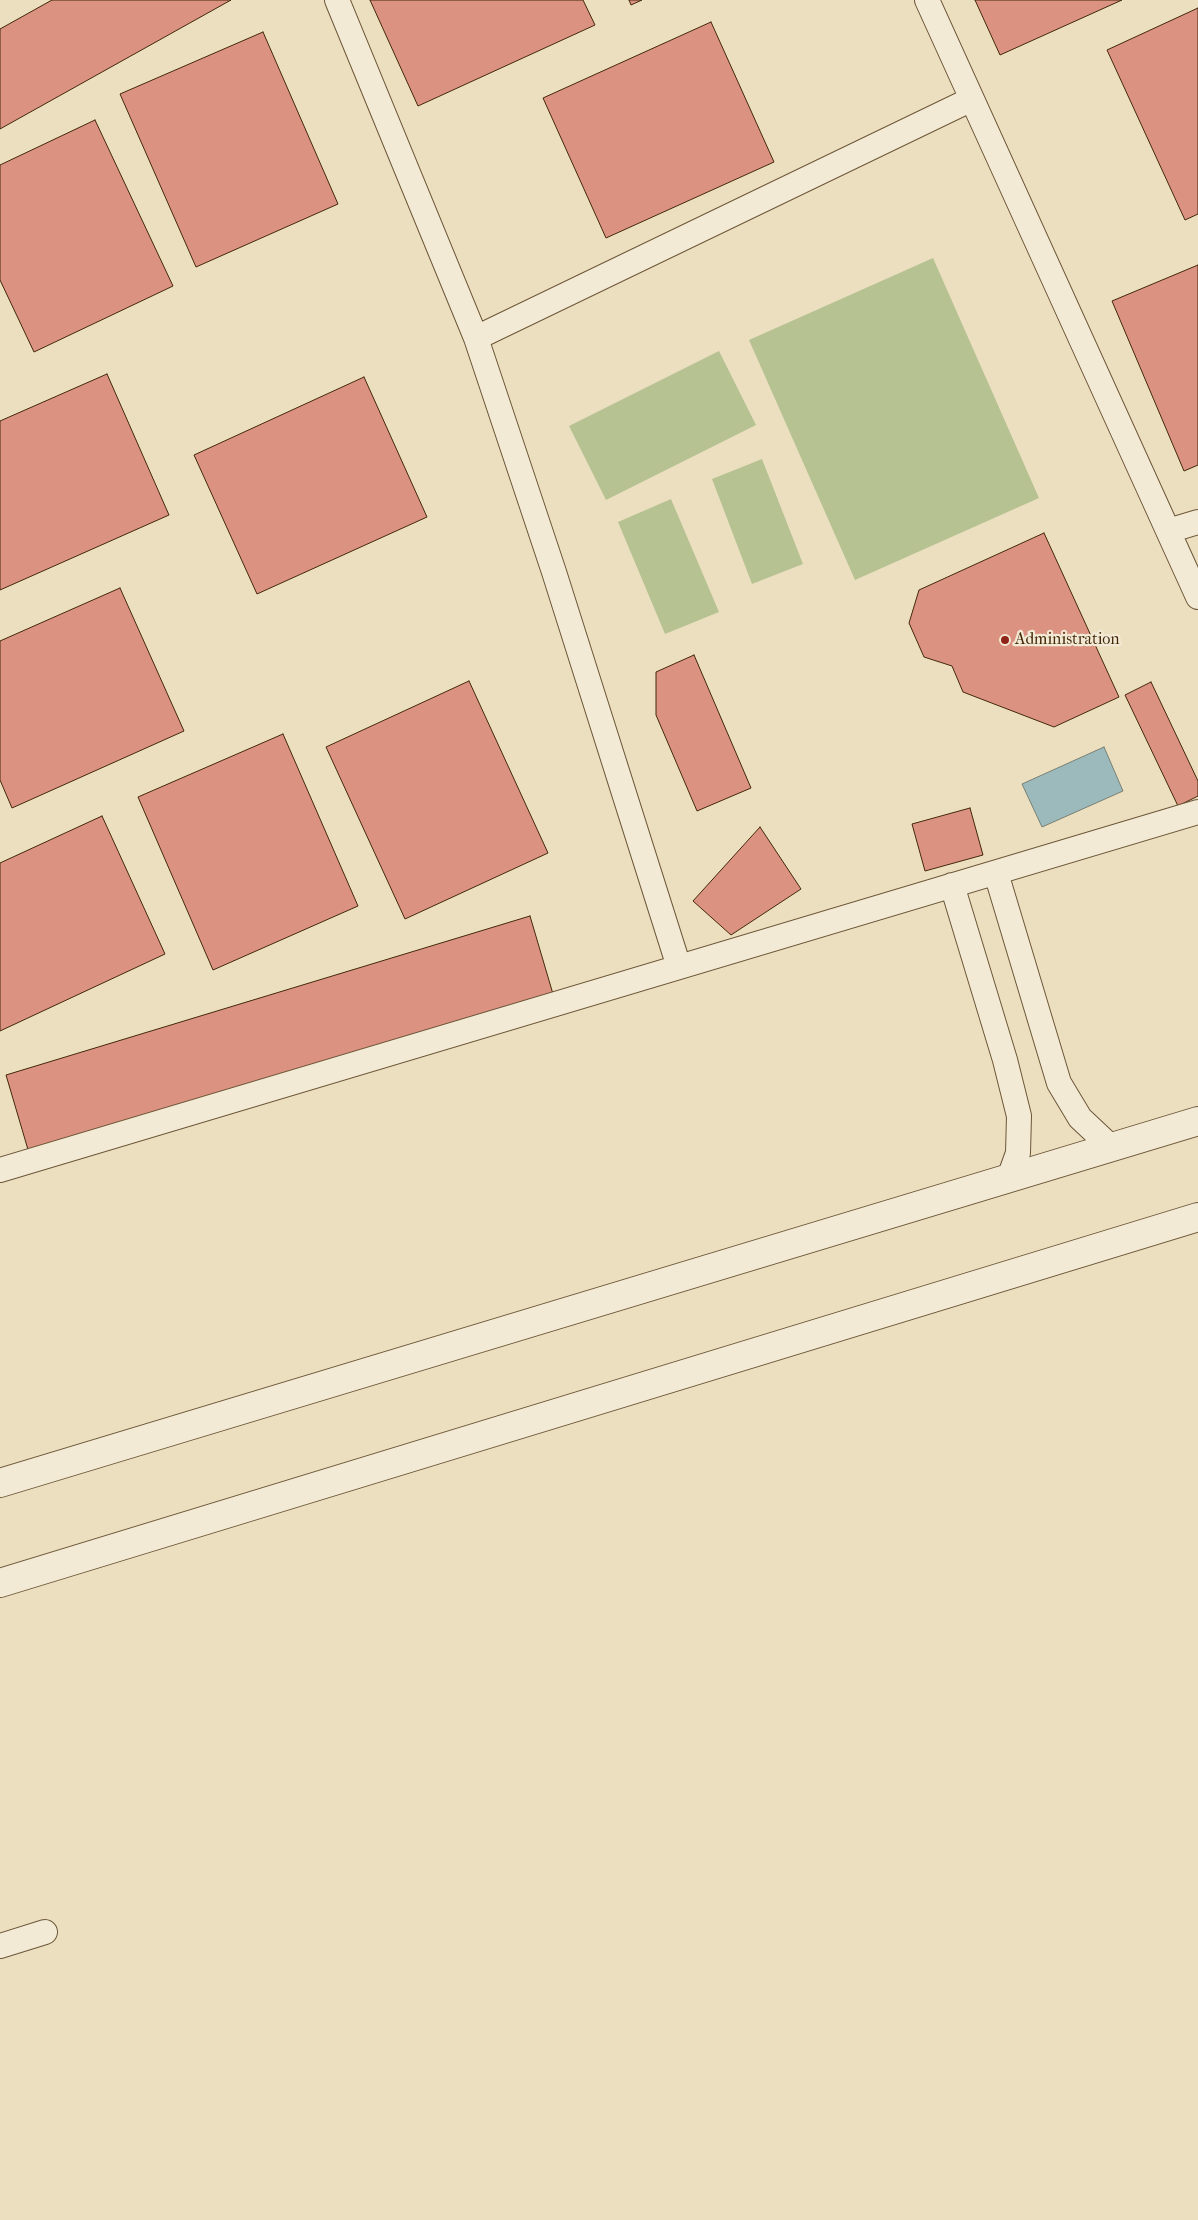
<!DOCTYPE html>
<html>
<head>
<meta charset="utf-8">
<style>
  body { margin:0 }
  canvas { display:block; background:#ecdfc0 }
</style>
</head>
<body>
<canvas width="1198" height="2220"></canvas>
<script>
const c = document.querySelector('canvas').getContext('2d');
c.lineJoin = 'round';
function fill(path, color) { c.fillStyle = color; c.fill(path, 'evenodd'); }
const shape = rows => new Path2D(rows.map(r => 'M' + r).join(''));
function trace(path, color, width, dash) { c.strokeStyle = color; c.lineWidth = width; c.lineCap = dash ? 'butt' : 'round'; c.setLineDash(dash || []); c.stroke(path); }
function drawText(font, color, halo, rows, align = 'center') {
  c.font = font + ' "IM FELL French Canon",serif'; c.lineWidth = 4.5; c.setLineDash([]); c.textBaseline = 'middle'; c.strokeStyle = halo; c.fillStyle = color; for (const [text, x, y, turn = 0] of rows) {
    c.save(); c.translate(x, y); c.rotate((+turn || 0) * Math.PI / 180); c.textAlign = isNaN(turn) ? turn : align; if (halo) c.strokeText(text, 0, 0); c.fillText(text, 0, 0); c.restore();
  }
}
fill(shape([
  [933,258,1039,498,855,580,749,340],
  [719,351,756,425,606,500,569,426],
  [762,459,803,564,752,584,712,479],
  [671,499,719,612,665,634,618,522]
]), '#b7c292');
const water = shape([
  [1104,747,1123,791,1042,827,1022,784,1104,747]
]);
fill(water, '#9cbabb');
trace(water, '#788074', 1);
const building = shape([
  [52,0,231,0,0,129,0,29,52,0],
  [370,0,583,0,595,25,418,106,370,0],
  [629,0,642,0,631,5,629,0],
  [975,0,1122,0,1000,55,975,0],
  [1198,8,1198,214,1185,220,1107,50,1198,8],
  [711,22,774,162,606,238,543,98,711,22],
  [263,32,338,204,196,267,120,94,263,32],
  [95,120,173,286,34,352,0,280,0,165,95,120],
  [1198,265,1198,465,1184,471,1112,301,1198,265],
  [107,374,169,515,0,590,0,421,107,374],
  [364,377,427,517,257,594,194,455,364,377],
  [1044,533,1119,697,1054,727,963,692,952,666,924,657,909,623,919,590,1044,533],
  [120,588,184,731,12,808,0,780,0,641,120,588],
  [694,655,751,788,697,811,656,715,656,672,694,655],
  [469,681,548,853,405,919,326,747,469,681],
  [1151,682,1198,781,1198,796,1178,806,1125,695,1151,682],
  [283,734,358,906,213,970,138,797,283,734],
  [970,808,983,855,925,871,912,824,970,808],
  [102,816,165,954,0,1031,0,863,102,816],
  [760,827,801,889,731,935,693,901,760,827],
  [530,916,553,994,29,1153,6,1075,530,916]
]);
fill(building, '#dc9281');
trace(building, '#422809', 1);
const service = shape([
  [337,0,476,338,554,572,679,967],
  [927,0,1198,597],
  [476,338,972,99],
  [1168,531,1198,522],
  [996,873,1059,1083,1080,1118,1112,1148],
  [952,885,1005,1060,1019,1116,1018,1153,1009,1178],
  [0,1170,1198,812],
  [0,1946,45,1932]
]);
const minor = shape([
  [0,1483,1198,1121],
  [0,1583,1198,1217]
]);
trace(service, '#6c5637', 26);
trace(minor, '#6c5637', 30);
trace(service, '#f3ead6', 24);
trace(minor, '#f3ead6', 28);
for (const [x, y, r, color] of [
  [1005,640,5,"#8f2418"]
]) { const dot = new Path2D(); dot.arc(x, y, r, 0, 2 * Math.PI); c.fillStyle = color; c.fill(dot); trace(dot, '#f3ead6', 2); }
drawText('16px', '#422809', '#f3ead6', [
  ["Administration",1015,640]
], 'left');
</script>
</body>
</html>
